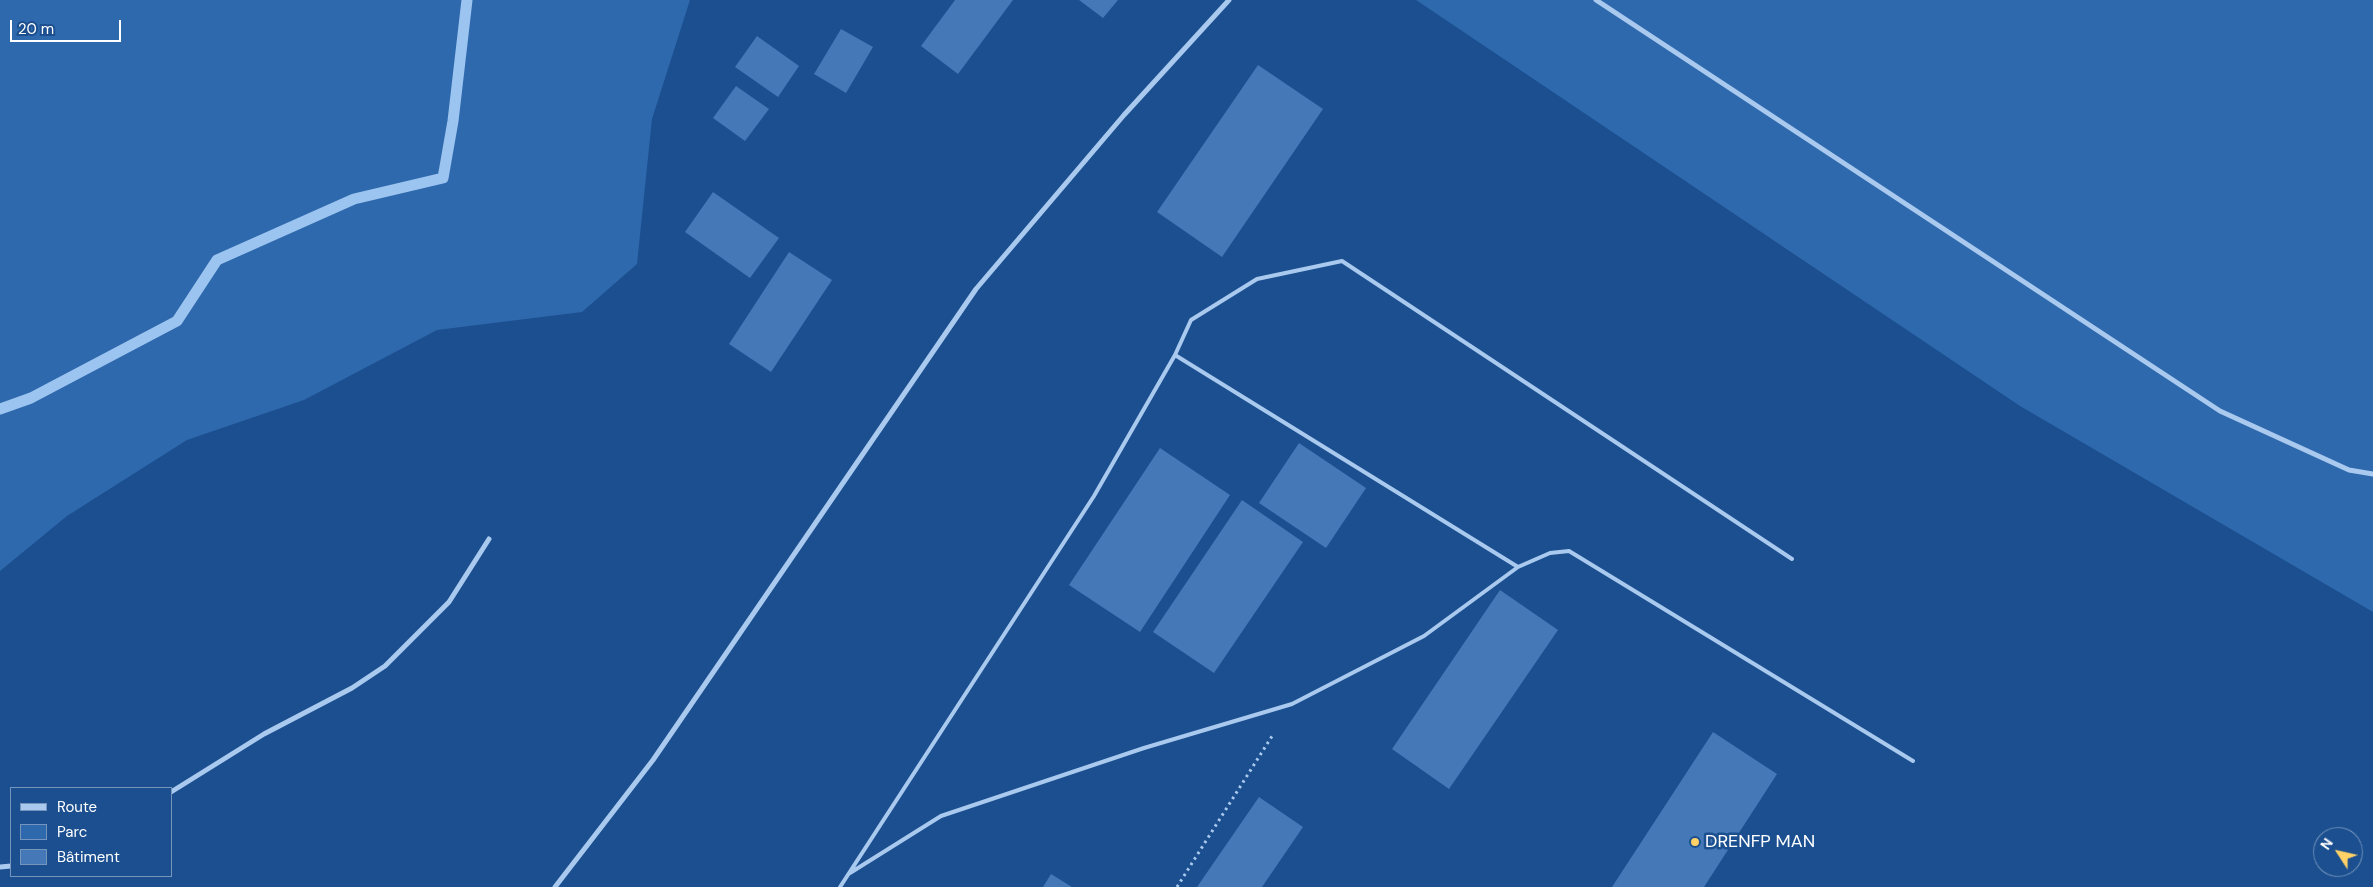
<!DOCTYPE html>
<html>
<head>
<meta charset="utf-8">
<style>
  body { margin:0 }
  #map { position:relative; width:2373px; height:887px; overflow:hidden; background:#1b4f8f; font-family:"DM Sans",sans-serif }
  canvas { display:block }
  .legend { position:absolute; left:10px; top:787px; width:162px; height:90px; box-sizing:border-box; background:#1b4f8f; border:1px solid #7695bc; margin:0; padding:6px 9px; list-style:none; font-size:15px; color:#fff }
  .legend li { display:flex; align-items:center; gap:10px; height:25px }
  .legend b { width:25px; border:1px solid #7695bc }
  .north { position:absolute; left:2313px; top:827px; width:50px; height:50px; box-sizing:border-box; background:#1b4f8f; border:1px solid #7695bc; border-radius:50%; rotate:305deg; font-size:14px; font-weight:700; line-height:20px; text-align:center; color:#fff }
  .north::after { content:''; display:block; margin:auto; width:18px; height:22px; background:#ffd166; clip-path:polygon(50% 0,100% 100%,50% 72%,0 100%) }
  .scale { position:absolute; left:10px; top:20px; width:111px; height:22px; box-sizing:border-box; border:2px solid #fff; border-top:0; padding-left:6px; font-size:15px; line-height:18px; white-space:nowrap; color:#fff; -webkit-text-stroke:4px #1b4f8f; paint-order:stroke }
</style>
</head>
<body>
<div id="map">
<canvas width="2373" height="887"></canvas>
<ul class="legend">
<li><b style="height:6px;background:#a9c9ee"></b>Route</li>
<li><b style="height:14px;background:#2e69ad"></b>Parc</li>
<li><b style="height:14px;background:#4478b7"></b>Bâtiment</li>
</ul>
<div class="north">N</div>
<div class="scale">20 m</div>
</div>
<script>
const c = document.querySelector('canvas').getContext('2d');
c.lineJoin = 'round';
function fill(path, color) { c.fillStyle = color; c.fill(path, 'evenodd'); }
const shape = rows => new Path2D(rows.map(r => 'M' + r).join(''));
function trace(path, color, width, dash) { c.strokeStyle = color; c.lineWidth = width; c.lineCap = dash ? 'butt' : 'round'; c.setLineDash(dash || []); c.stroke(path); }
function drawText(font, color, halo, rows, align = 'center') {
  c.font = font + ' "DM Sans",sans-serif'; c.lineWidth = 5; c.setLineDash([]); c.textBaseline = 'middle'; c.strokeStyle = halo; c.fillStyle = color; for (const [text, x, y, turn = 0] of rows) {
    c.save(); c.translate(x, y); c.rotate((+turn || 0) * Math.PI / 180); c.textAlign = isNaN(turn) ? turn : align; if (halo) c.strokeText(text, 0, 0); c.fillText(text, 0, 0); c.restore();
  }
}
fill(shape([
  [0,0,690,0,652,119,637,264,582,312,437,330,304,400,187,440,67,516,0,571],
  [1416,0,2373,0,2373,612,2020,406]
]), '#2e69ad');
trace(shape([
  [0,409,31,398,177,321,217,260,354,199,443,178,453,121,467,0]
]), '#9cc4f0', 11);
fill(shape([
  [955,0,1013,0,958,74,921,46],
  [1079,0,1118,0,1103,18],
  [841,29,873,47,846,93,814,74],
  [757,36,799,66,778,97,735,67],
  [1258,65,1323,109,1222,257,1157,212],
  [736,86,769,109,745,141,713,118],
  [713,192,779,238,750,278,685,232],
  [789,252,832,280,771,372,729,344],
  [1299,443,1366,488,1326,548,1259,503],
  [1160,448,1230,495,1140,632,1069,585],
  [1242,500,1303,542,1214,673,1153,632],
  [1500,590,1558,630,1449,789,1392,749],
  [1713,732,1777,774,1704,887,1612,887],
  [1259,797,1303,827,1262,887,1197,887],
  [1051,874,1072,887,1043,887]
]), '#4478b7');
trace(shape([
  [1177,887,1274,733]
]), '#a9c9ee', 3, [2.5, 4]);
trace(shape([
  [1175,355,1518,567],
  [850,873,941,816,1144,748,1292,704,1424,636,1518,567,1550,553,1569,551,1913,761],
  [840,887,1094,496,1175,355,1191,320,1257,279,1342,261,1792,559]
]), '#a9c9ee', 4);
trace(shape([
  [1596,0,2220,411,2349,470,2373,474],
  [171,792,264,734,352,688,385,666,449,602,489,539],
  [0,867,11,866],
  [555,887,653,760,976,289,1124,115,1229,0]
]), '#a9c9ee', 5);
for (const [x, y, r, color] of [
  [1695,842,5,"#ffd166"]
]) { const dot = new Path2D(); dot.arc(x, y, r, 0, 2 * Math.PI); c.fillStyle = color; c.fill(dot); trace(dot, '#1b4f8f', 2); }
drawText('18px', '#fff', '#1b4f8f', [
  ["DRENFP MAN",1705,842]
], 'left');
</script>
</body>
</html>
